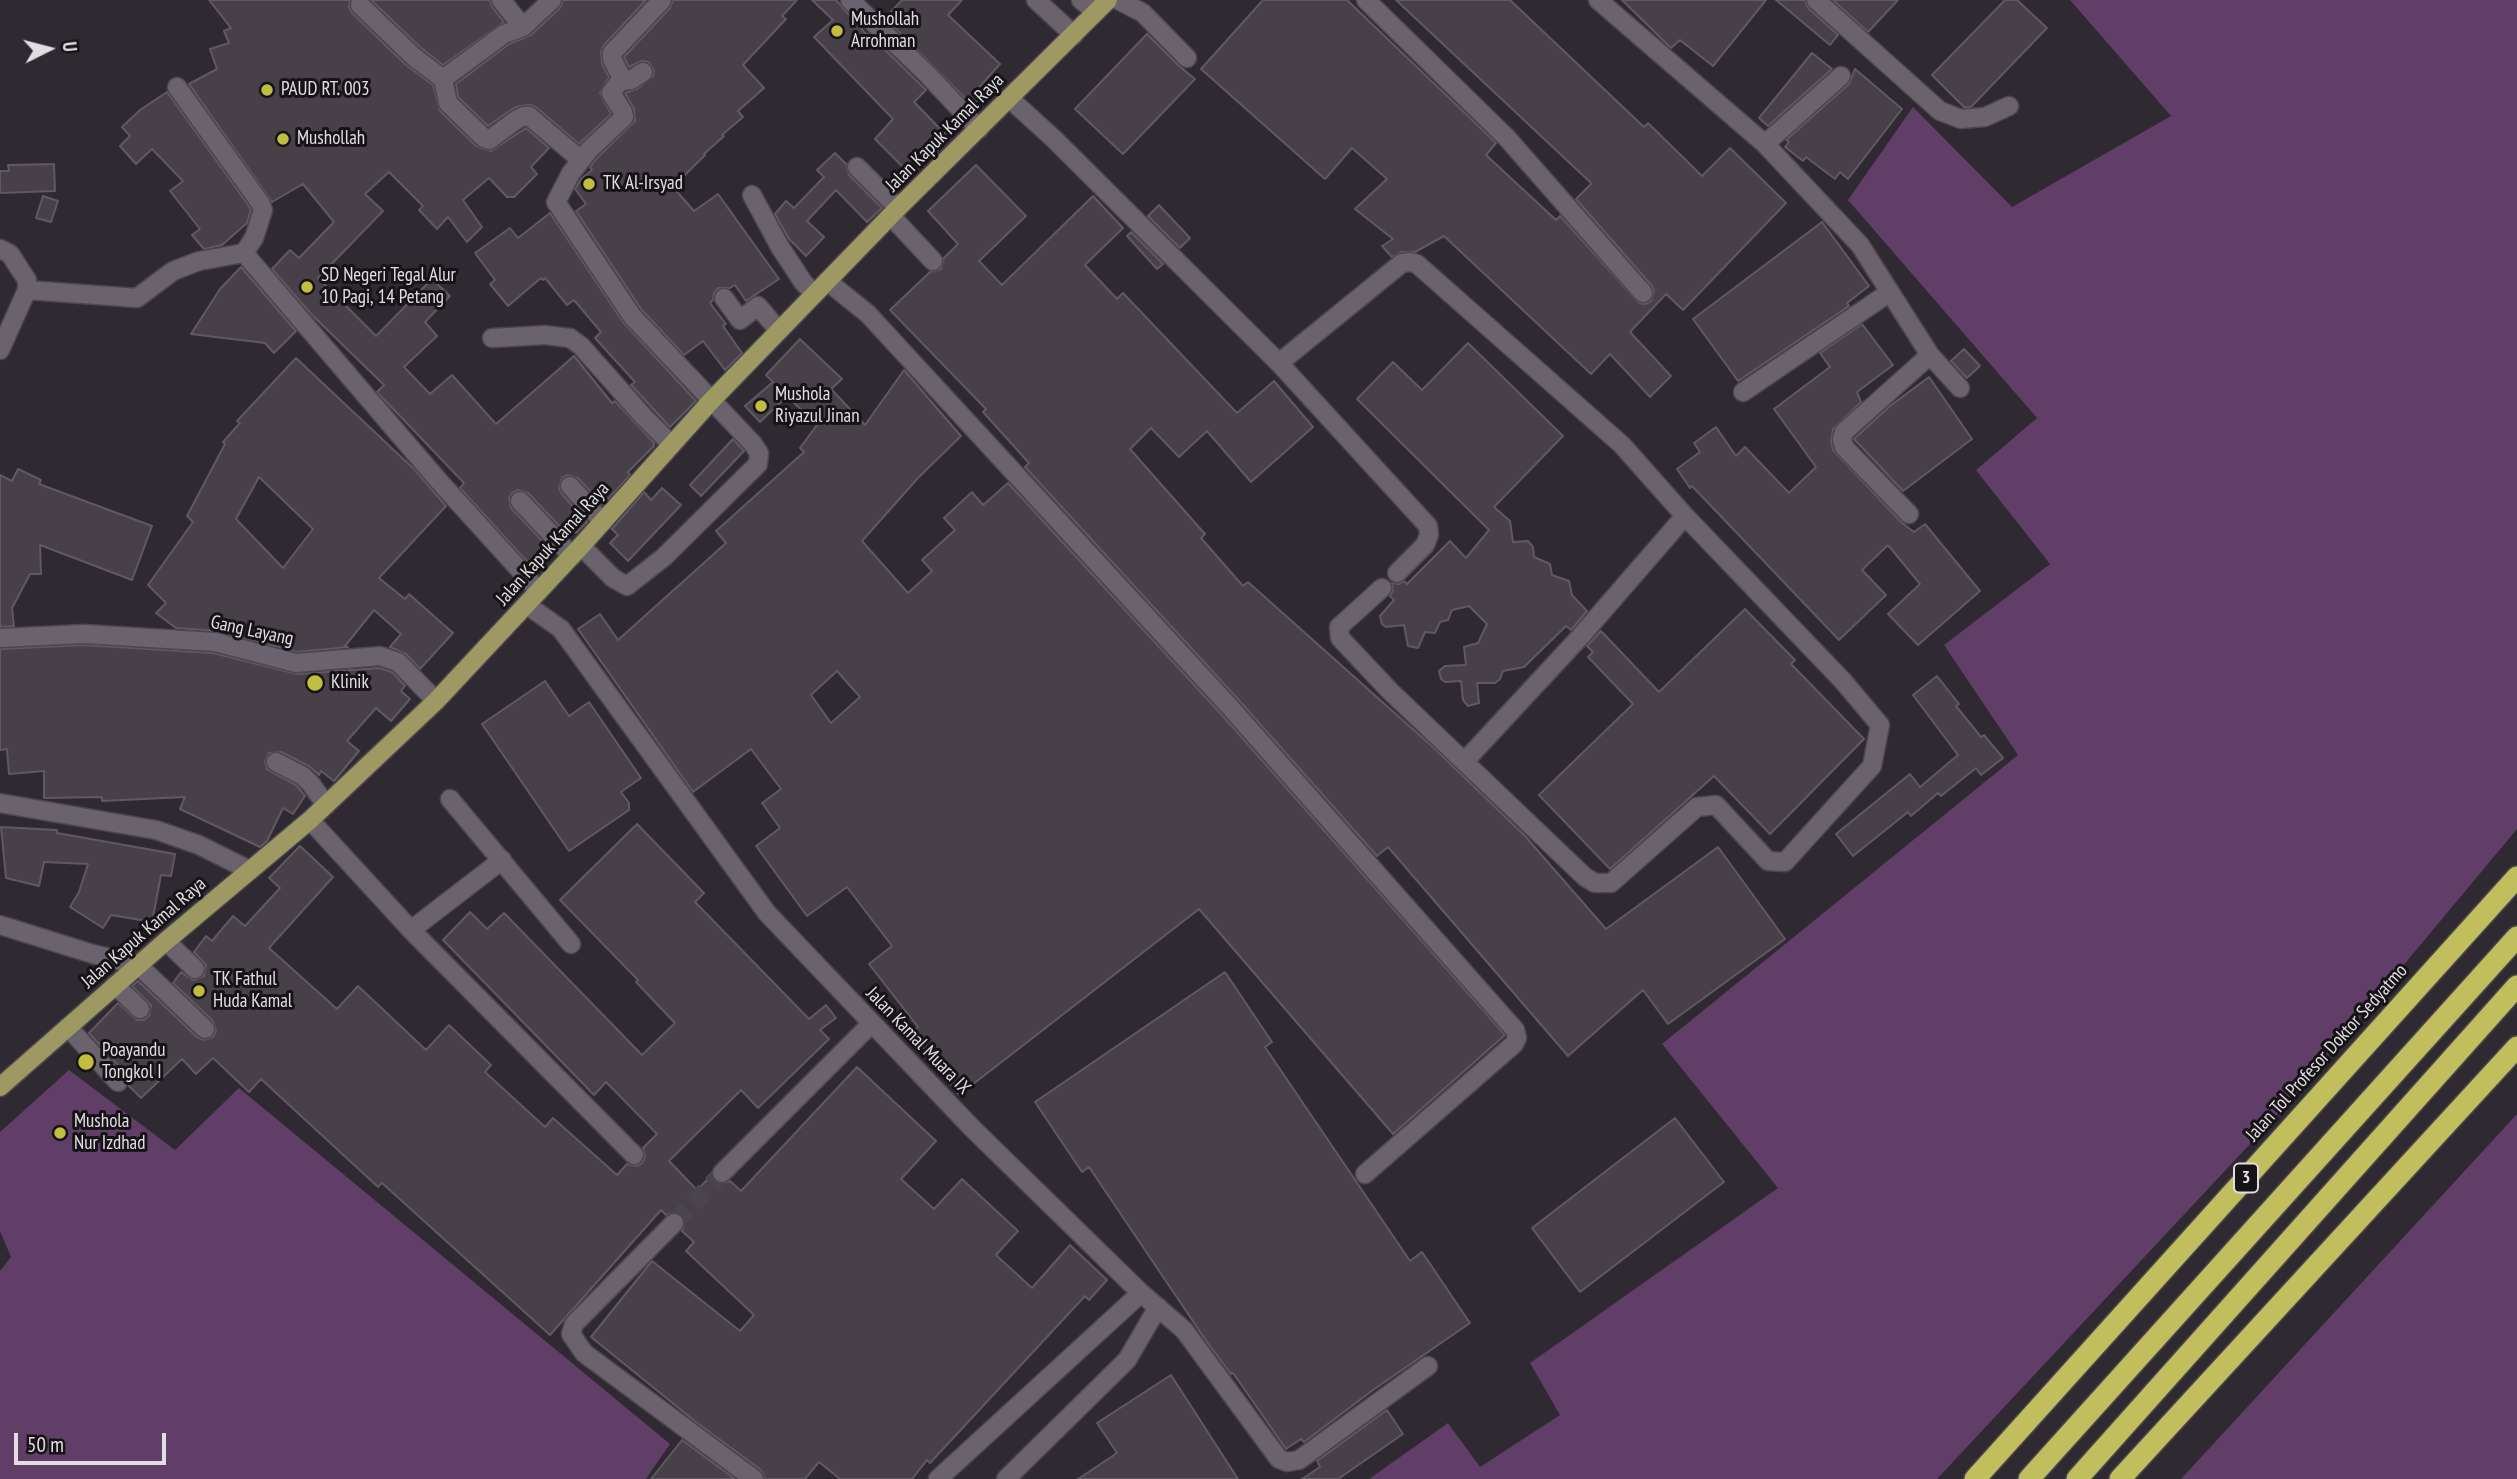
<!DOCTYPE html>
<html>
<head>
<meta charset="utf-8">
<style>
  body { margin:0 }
  #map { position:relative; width:2517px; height:1479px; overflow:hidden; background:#2f2931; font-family:"PT Sans Narrow",sans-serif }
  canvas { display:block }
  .north { position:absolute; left:14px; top:14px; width:70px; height:70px; -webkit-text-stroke:5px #161316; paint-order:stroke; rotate:84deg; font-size:19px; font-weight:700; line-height:28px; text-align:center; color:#e2dde3 }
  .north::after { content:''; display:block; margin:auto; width:24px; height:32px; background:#e2dde3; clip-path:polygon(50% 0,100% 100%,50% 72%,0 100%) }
  .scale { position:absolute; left:14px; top:1433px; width:152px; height:32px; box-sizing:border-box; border:4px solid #e2dde3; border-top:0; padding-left:9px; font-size:21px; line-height:24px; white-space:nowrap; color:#e2dde3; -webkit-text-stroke:5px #161316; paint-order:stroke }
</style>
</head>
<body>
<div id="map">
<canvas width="2517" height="1479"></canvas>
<div class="north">U</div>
<div class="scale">50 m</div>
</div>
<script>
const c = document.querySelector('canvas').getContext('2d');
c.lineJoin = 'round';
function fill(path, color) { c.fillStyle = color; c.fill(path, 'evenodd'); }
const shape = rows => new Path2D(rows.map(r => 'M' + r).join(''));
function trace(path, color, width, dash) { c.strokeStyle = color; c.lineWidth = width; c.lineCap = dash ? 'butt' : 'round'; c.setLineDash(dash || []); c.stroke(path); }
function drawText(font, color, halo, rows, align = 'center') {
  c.font = font + ' "PT Sans Narrow",sans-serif'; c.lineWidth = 6; c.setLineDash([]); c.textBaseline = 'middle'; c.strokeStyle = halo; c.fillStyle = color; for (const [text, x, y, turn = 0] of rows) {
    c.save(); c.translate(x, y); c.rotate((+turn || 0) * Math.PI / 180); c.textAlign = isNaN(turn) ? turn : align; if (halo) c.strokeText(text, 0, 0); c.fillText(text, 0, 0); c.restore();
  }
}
fill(shape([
  [2070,0,2517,0,2517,829,2292,1099,1937,1479,1369,1479,1448,1423,1480,1467,1560,1415,1530,1363,1778,1188,1662,1044,2018,755,1944,645,2050,564,1976,470,2037,418,1848,200,1913,107,2012,207,2171,116],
  [69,1070,175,1150,239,1088,670,1444,646,1479,0,1479,0,1271,11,1257,0,1231,0,1132],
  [2517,1114,2517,1479,2181,1479]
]), '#603e68');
const building = shape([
  [209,0,350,0,349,7,352,13,406,65,433,85,440,111,476,146,491,151,526,128,549,148,531,167,537,174,514,197,507,197,489,178,463,200,482,227,467,242,448,217,437,229,419,210,423,206,389,172,365,194,383,211,318,278,376,336,432,279,450,296,425,322,437,336,404,367,430,394,452,375,496,424,574,356,612,403,615,401,654,443,654,446,628,472,630,475,603,505,578,478,568,475,562,478,559,488,561,493,587,522,576,533,574,531,568,535,528,493,518,490,512,493,509,498,511,508,551,550,532,567,460,488,464,483,377,392,384,385,312,315,272,269,290,250,299,258,334,222,303,184,272,202,189,84,217,69,210,49,229,43,224,31,231,28,209,0],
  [371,0,490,0,492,7,504,22,443,65,421,48,371,0],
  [563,0,646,0,604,45,601,52,602,64,609,77,600,93,611,114,579,144,536,107,530,105,519,106,511,110,488,126,458,97,456,84,509,44,531,35,560,8,563,0],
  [673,0,797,0,782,16,786,19,743,65,764,88,738,111,743,117,722,135,724,136,704,154,705,155,673,187,694,211,718,194,779,279,746,301,735,285,730,288,718,288,714,293,713,300,710,303,726,324,723,326,742,353,725,370,703,341,684,355,641,309,576,211,586,204,575,189,581,179,592,170,590,167,597,158,635,121,634,109,625,93,637,89,653,76,654,71,649,62,642,61,629,67,624,57,670,8,673,0],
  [812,0,836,0,867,35,869,34,926,90,914,102,950,139,911,175,875,139,893,119,814,37,833,20,812,0],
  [902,0,962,0,948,15,1000,64,974,93,979,99,972,105,885,18,902,0],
  [1263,0,1347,0,1496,143,1486,155,1556,220,1560,216,1639,303,1646,304,1651,301,1654,291,1652,286,1576,199,1591,184,1590,182,1396,0,1510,0,1644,127,1648,123,1702,176,1730,148,1786,203,1683,310,1666,294,1630,332,1671,376,1650,397,1610,354,1591,374,1444,236,1415,252,1401,252,1392,257,1382,246,1393,239,1355,209,1387,179,1352,148,1325,179,1201,69,1263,0],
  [1622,0,1766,0,1713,66,1680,40,1671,48,1622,0],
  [1776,0,1805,0,1808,8,1838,35,1830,45,1776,0],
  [1833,0,1898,0,1868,32,1833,0],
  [2005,0,2017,0,2047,28,1971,107,1964,107,1932,75,2005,0],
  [1147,34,1179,66,1195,79,1123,154,1075,109,1147,34],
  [1812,53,1832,69,1768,126,1759,118,1812,53],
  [1855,69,1902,109,1848,179,1840,172,1835,179,1806,157,1803,161,1785,147,1789,142,1786,140,1849,84,1855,69],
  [167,92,251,209,247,223,222,245,204,249,192,235,200,229,170,191,183,181,152,149,136,164,120,146,130,136,122,127,140,110,167,92],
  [835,153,846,164,849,175,882,208,867,222,836,190,807,221,824,237,806,256,789,239,775,214,786,201,794,208,824,177,817,170,835,153],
  [54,164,55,191,0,193,0,171,9,171,8,165,54,164],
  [976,165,1026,216,979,261,1002,285,1093,196,1123,228,1085,265,1117,299,1123,293,1237,413,1274,381,1313,427,1251,482,1207,431,1179,457,1151,428,1130,449,1205,534,1201,538,1243,586,1248,582,1435,749,1525,836,1606,929,1718,847,1785,939,1668,1024,1643,990,1568,1056,1388,847,1377,856,1237,698,1025,467,1029,463,983,412,986,409,890,310,930,272,941,269,944,258,958,244,928,211,976,165],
  [43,196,58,201,51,222,36,218,43,196],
  [1159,205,1190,238,1180,248,1148,216,1159,205],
  [550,213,623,322,696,401,670,427,631,385,635,382,595,338,601,332,574,300,567,305,545,278,543,280,541,278,508,306,490,284,495,280,475,253,510,228,518,238,550,213],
  [1822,222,1869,286,1847,303,1849,306,1738,381,1693,319,1822,222],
  [1131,232,1163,264,1157,269,1127,236,1131,232],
  [241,267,296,331,274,353,265,343,191,334,220,289,241,267],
  [1862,324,1893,365,1857,392,1861,402,1833,429,1831,441,1833,450,1901,522,1914,532,1925,524,1980,591,1918,645,1888,614,1920,584,1888,545,1862,570,1886,595,1839,640,1692,486,1690,488,1677,469,1700,452,1694,443,1716,427,1736,456,1745,447,1789,493,1816,467,1774,409,1830,367,1820,353,1862,324],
  [800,339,842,379,831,389,865,425,904,370,961,436,918,478,862,541,908,593,932,571,922,560,955,530,944,518,972,492,983,505,1008,483,1221,714,1505,1035,1393,1134,1199,909,959,1095,911,1032,918,1027,869,964,892,946,847,887,807,916,756,846,780,828,762,803,781,789,751,749,693,792,578,629,600,614,618,640,726,543,716,531,804,452,800,448,817,425,787,396,760,422,745,406,773,382,766,375,800,339],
  [837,671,860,697,831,723,811,695,837,671],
  [1468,343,1563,436,1494,507,1510,521,1513,542,1528,541,1533,547,1534,557,1550,564,1552,575,1569,581,1572,595,1587,611,1571,630,1566,626,1524,667,1503,671,1500,679,1495,683,1477,683,1479,703,1468,706,1463,700,1461,681,1445,682,1441,679,1439,671,1445,666,1466,665,1464,647,1478,643,1487,624,1469,606,1452,610,1448,620,1440,622,1435,633,1425,632,1418,648,1408,646,1404,625,1386,627,1382,624,1380,616,1394,600,1390,596,1393,591,1392,583,1399,584,1404,581,1407,584,1450,541,1466,558,1489,530,1357,399,1393,362,1422,390,1468,343],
  [1964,349,1980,366,1967,378,1951,361,1964,349],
  [296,358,415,470,446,506,379,578,405,599,409,594,453,633,420,669,406,654,390,647,401,634,374,610,345,646,348,647,297,652,218,631,176,628,156,613,166,603,148,585,193,522,187,516,225,444,223,442,240,423,237,421,296,358],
  [259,477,313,529,283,568,236,519,259,477],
  [1929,377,1972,439,1903,491,1854,439,1890,406,1929,377],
  [733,439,744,451,701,496,690,485,733,439],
  [18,469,41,480,39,484,152,526,132,580,40,545,41,574,30,574,12,608,14,626,0,627,0,475,12,481,18,469],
  [662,488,681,505,628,561,610,543,618,535,612,529,644,492,651,500,662,488],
  [1745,609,1795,660,1791,664,1864,739,1770,834,1714,776,1610,869,1539,795,1633,704,1588,657,1593,652,1587,646,1601,631,1659,692,1745,609],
  [84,645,213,653,297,674,379,668,392,672,405,686,401,691,410,699,391,721,376,708,347,741,359,751,334,781,321,771,319,775,309,766,281,752,269,753,265,762,267,769,296,785,305,796,293,814,283,808,267,841,260,847,180,809,185,797,102,801,102,797,44,798,44,771,9,774,7,749,0,750,0,649,84,645],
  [1937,676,1959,704,1956,706,1981,737,1984,735,2003,758,1981,775,1976,768,1941,796,1938,793,1911,816,1908,812,1853,856,1836,834,1910,774,1920,787,1958,755,1913,695,1937,676],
  [545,681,569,716,589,702,641,778,621,792,629,803,629,810,569,851,482,724,545,681],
  [637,824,704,893,695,902,809,1019,826,1005,836,1018,820,1030,829,1039,758,1108,741,1090,669,1161,697,1190,711,1176,720,1184,730,1181,741,1191,857,1067,936,1141,901,1179,934,1209,962,1179,1018,1231,996,1255,1032,1288,1070,1245,1107,1280,1089,1300,1085,1296,930,1463,927,1460,912,1479,840,1479,819,1462,805,1479,765,1479,761,1470,696,1422,591,1337,652,1261,740,1331,754,1315,686,1251,694,1242,682,1231,685,1221,678,1212,666,1215,661,1210,550,1335,382,1183,378,1187,261,1079,249,1092,213,1058,196,1074,182,1059,141,1098,129,1086,126,1074,89,1033,118,1003,137,1020,144,1020,149,1016,151,1005,132,986,138,981,197,1037,203,1040,213,1037,216,1031,213,1021,173,983,181,972,193,980,204,976,206,965,194,952,206,936,212,941,233,916,245,926,280,888,269,878,300,846,333,877,269,948,337,1009,358,986,426,1050,449,1025,491,1065,485,1072,545,1127,553,1118,617,1175,627,1164,636,1166,642,1163,645,1157,643,1148,657,1134,606,1082,594,1095,443,940,470,912,487,929,504,913,642,1055,675,1023,636,982,638,980,560,900,637,824],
  [1,827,57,830,57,833,175,854,171,876,161,875,152,922,111,915,103,928,70,907,79,892,88,864,44,862,39,886,6,878,1,827],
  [1225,972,1272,1042,1265,1047,1410,1261,1422,1252,1470,1323,1373,1390,1304,1442,1301,1439,1286,1449,1233,1373,1231,1374,1207,1342,1089,1167,1082,1172,1035,1102,1225,972],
  [1675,1118,1724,1182,1580,1292,1532,1228,1675,1118],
  [1171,1375,1238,1479,1078,1479,1117,1453,1097,1423,1171,1375],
  [1387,1410,1403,1434,1338,1479,1302,1479,1320,1467,1317,1461,1387,1410],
  [682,1440,735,1479,651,1479,682,1440]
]);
fill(building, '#484049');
trace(building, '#605962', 2);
trace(shape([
  [674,1223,722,1173]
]), '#4a444c', 18, [18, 9]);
const minor = shape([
  [501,0,523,27,552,0],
  [850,0,928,75,979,129],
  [1036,0,1074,35],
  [1081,0,1096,12],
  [1118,0,1143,13,1187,58],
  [1366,0,1507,138,1643,293],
  [1598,0,1765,144,1860,245,1930,355,1960,388],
  [1816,0,1940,111,1961,119,1985,117,2009,106],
  [360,5,414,57,443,79,504,34,523,27],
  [443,79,448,103,484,138,489,140,516,120,524,116,529,116,581,160],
  [621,81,631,80,643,72],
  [1009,98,1054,139,1279,363,1428,526,1429,535,1425,545,1397,573],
  [1765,144,1841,76],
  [857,167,898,208],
  [752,195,780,247,803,282,814,294],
  [891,216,933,261],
  [0,249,10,254,27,280,27,290,0,350],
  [244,253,438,480,539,591],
  [827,281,868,314,1229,706,1515,1030,1517,1038,1514,1044,1365,1174],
  [27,290,137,298,173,271,199,261,244,253,254,238,263,210,261,204,177,87],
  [724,298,740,320,758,306,779,331],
  [492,338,545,335,570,338,581,346,644,417,671,444],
  [1279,363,1402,263,1410,262,1417,264,1622,445,1685,516,1843,681,1880,725,1872,766,1785,862,1768,861,1716,805,1697,807,1611,883,1595,883,1585,877,1390,691,1340,638,1339,627,1382,588],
  [1743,392,1890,292],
  [570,486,603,522],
  [520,501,572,556],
  [1909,514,1844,447,1842,439,1844,432,1930,355],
  [581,546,613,578,627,586,664,557,758,464,759,453,753,444,632,316,556,202,571,173,589,150,624,117,623,112,611,93,622,78,612,59,612,53,662,0],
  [527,605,561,629,767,913,973,1129,1141,1293,1184,1330,1279,1459,1287,1462,1299,1460,1428,1366],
  [0,638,84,634,215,642,296,663,380,656,398,662,436,701],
  [276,762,303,776,311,784,326,805],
  [1464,762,1580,637,1685,516],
  [450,799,571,944],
  [0,803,156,830,199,845,249,870],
  [310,820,411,930,634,1155],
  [0,925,93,954,138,965,205,1029],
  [411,930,502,860],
  [166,941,195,969],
  [115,985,140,1009],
  [68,1027,118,1082],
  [722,1173,872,1023],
  [674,1223,574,1324,571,1334,584,1353,754,1479],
  [938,1479,1141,1293],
  [1006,1479,1127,1360,1158,1307]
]);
const major = shape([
  [0,1087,166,941,310,820,436,701,581,546,711,401,898,208,1108,0]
]);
const highway = shape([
  [1975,1479,2517,877],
  [2029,1479,2517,937],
  [2077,1479,2517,986],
  [2120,1479,2517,1047]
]);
trace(minor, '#4c464e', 21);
trace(major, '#4c464e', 21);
trace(highway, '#4c464e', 24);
trace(minor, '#6a626c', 18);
trace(major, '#9e9963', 18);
trace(highway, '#c0be5d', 21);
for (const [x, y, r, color] of [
  [837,31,7,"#c1bd40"],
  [267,90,7,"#c1bd40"],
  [283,139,7,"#c1bd40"],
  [589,184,7,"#c1bd40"],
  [307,287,7,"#c1bd40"],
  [761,406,7,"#c1bd40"],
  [315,683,9,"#c1bd40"],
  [199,991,7,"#c1bd40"],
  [86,1062,9,"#c1bd40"],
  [60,1133,7,"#c1bd40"]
]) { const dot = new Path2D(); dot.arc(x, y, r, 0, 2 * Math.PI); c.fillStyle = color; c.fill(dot); trace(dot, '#161316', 2.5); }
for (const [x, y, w] of [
  [2246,1178,24]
]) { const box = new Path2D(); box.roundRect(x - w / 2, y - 14.5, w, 29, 5); c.fillStyle = '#161316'; c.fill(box); trace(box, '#e2dde3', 2); }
drawText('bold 18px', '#e2dde3', null, [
  ["3",2246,1178]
]);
drawText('19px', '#e2dde3', '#161316', [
  ["Mushollah",851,20],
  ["Arrohman",851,42],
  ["PAUD RT. 003",281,90],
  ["Mushollah",297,139],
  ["TK Al-Irsyad",603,184],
  ["SD Negeri Tegal Alur",321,276],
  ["10 Pagi, 14 Petang",321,298],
  ["Mushola",775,395],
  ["Riyazul Jinan",775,417],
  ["Klinik",331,683],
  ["TK Fathul",213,980],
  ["Huda Kamal",213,1002],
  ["Poayandu",102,1051],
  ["Tongkol I",102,1073],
  ["Mushola",74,1122],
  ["Nur Izdhad",74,1144]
], 'left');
drawText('19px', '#e2dde3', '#161316', [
  ["Jalan Kapuk Kamal Raya",945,133,-45],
  ["Jalan Kapuk Kamal Raya",553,544,-48],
  ["Gang Layang",252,631,12],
  ["Jalan Kapuk Kamal Raya",144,933,-41],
  ["Jalan Kamal Muara IX",918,1041,46],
  ["Jalan Tol Profesor Doktor Sedyatmo",2327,1053,-48]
]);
</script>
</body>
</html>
